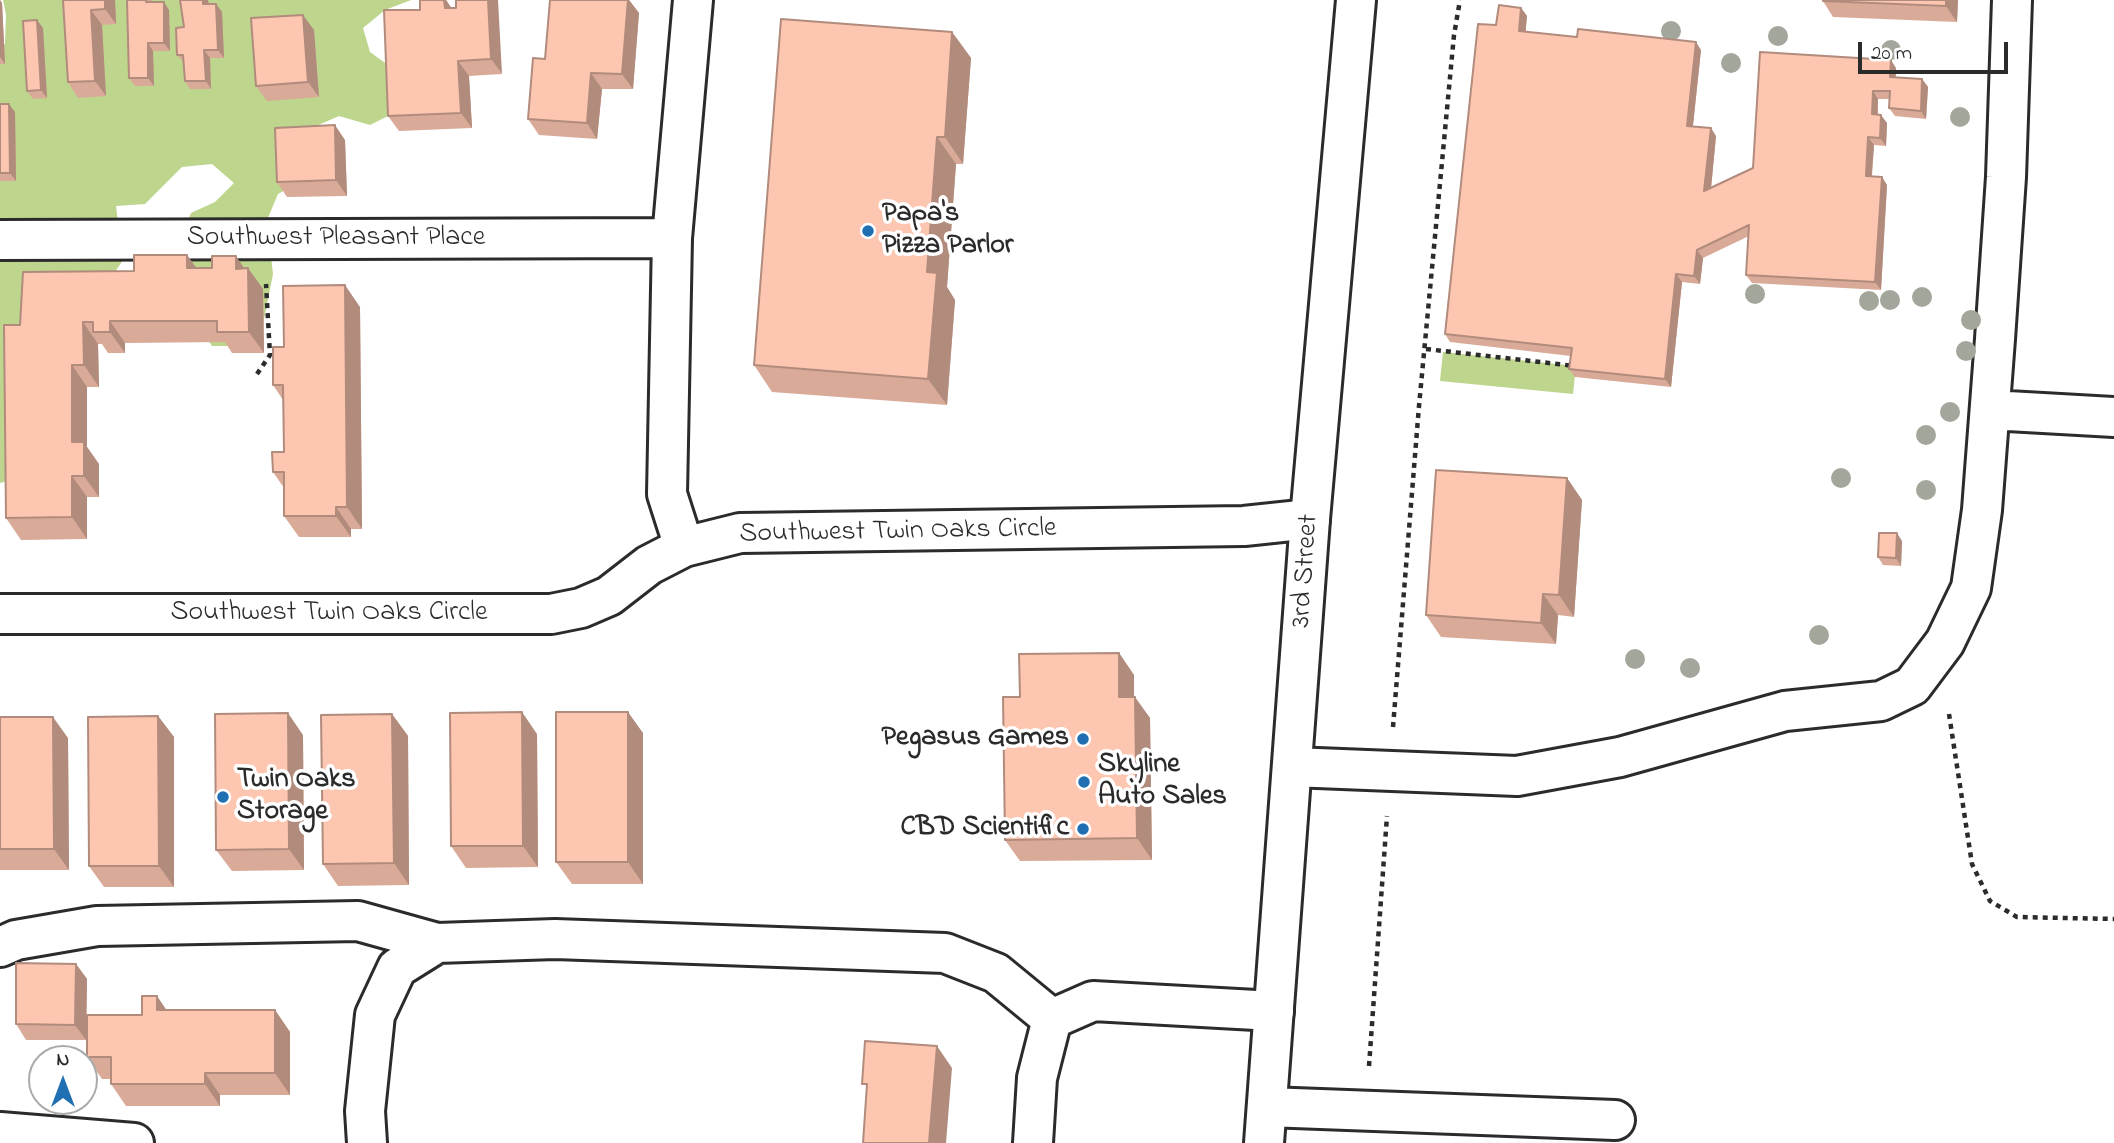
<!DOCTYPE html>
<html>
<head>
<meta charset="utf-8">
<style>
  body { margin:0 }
  #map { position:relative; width:2114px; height:1143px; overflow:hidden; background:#fff; font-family:"Indie Flower",sans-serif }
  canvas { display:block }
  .north { position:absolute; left:28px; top:1045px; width:70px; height:70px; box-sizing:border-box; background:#fff; border:2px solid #aaa; border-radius:50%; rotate:0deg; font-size:19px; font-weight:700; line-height:28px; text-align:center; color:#2b2b2b }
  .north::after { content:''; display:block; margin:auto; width:24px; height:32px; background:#1f6fb2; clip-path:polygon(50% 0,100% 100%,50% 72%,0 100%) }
  .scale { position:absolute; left:1858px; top:42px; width:150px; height:32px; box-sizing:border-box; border:4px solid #2b2b2b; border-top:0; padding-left:9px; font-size:21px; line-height:24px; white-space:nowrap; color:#2b2b2b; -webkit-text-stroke:5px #fff; paint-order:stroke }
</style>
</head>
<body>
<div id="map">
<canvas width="2114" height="1143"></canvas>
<div class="north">N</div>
<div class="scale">20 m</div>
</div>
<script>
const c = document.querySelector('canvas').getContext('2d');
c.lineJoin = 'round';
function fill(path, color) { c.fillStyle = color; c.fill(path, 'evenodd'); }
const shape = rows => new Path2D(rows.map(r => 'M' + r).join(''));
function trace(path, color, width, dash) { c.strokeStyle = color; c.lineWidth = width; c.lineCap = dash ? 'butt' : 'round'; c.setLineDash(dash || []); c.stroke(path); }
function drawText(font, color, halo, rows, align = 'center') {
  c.font = font + ' "Indie Flower",sans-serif'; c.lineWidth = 7; c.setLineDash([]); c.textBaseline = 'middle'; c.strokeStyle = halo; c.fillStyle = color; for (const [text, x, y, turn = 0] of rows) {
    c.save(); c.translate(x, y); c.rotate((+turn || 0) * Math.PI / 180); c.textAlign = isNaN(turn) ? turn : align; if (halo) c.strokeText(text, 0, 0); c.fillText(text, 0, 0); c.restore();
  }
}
fill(shape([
  [3,0,411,0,385,10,363,28,370,52,392,68,394,113,370,125,339,116,314,127,302,180,278,194,267,220,273,274,262,329,241,346,212,346,196,322,180,239,191,213,215,202,234,183,212,164,182,167,145,204,116,206,123,260,92,306,24,477,0,483,0,53,5,43,6,15],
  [1443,352,1576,366,1573,394,1440,381]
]), '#bdd58c');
const minor = shape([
  [0,240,672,238],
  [1990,410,2114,417],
  [684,547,667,494,672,238,693,0],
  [0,614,551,614,581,608,609,596,649,565,684,547,740,533,1244,526,1310,519],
  [1292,767,1517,776,1620,757,1785,711,1881,701,1912,686,1945,642,1971,588,1982,510,1995,339,2006,177,2012,0],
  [0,947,16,940,97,926,358,921,437,943],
  [1267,1107,1615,1120],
  [0,1132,134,1143],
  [367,1143,365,1111,375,1015,397,968,437,943,555,939,945,953,996,973,1052,1019],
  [1033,1143,1037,1078,1052,1019,1093,1001,1274,1011]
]);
const highway = shape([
  [1264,1143,1310,519,1356,0]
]);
trace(minor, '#2b2b2b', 44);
trace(highway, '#2b2b2b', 44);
trace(shape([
  [1426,349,1575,366],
  [257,374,270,355,266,284],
  [1949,714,1972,864,1990,901,2017,917,2114,919],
  [1393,727,1419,406,1454,35,1460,0],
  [1369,1066,1387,816]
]), '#2b2b2b', 4.5, [5, 5]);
trace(minor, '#fff', 38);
trace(highway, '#fff', 38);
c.fillStyle = '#a3a69a';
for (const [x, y] of [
  [1671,31],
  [1778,36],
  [1891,50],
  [1731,63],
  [1960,117],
  [1755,294],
  [1922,297],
  [1890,300],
  [1869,301],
  [1971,320],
  [1966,351],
  [1950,412],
  [1926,435],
  [1841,478],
  [1926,490],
  [1819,635],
  [1635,659],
  [1690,668]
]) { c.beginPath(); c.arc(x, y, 10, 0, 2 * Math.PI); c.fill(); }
fill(shape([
  [0,0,2,3,5,64,0,64],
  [63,0,115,0,116,24,102,25,106,96,78,98,68,82],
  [127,0,152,0,152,2,169,10,170,51,153,51,154,86,135,86,129,78],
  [180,0,208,0,209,4,216,4,222,12,224,58,210,58,211,89,190,89,185,81,184,63,177,55,184,27],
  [420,0,446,0,451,8,456,8,502,74,469,76,472,128,399,131,388,116,420,10],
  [550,0,629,0,639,13,633,89,602,89,597,139,539,135,528,119,545,59],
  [1958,0,1957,22,1833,17,1823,1],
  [1521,8,1527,16,1525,32,1701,50,1693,126,1716,136,1711,188,1753,168,1896,68,1896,78,1922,79,1928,87,1926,119,1895,116,1889,108,1890,99,1878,99,1878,115,1887,123,1886,146,1874,145,1872,176,1882,177,1887,185,1881,290,1752,283,1746,275,1749,236,1703,258,1700,284,1682,282,1671,387,1575,377,1569,369,1571,356,1450,342,1445,334,1496,25],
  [43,28,47,98,33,99,27,91],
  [314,30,319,97,267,101,256,86],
  [952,32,971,58,963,164,956,164,947,287,955,300,947,405,772,392,754,365],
  [0,104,15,112,16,181,0,181],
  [345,140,347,196,287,197,277,182],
  [187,255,196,268,248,268,263,289,264,353,232,353,225,342,125,343,125,353,108,353,102,344,98,344,99,387,87,387,87,447,99,464,99,497,87,497,87,539,21,540,6,518,20,325,134,271],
  [360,307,362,529,351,529,351,537,299,537,284,516,284,488,273,472,284,452,283,400,273,385,284,347],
  [1567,478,1582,500,1574,617,1558,615,1556,644,1441,637,1426,615],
  [1902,541,1901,566,1883,565,1878,557],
  [1119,653,1134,675,1134,697,1150,718,1152,860,1020,861,1005,840,1020,697],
  [392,714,408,736,409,885,338,886,323,864],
  [158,716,174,737,174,887,104,887,89,866],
  [0,717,68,738,69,870,0,870],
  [643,733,643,884,572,884,556,862],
  [537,734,538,867,466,868,451,846],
  [303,735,304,870,232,871,216,850],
  [76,964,87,979,86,1040,26,1040,16,1024],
  [167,1010,275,1010,290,1032,290,1095,220,1095,220,1106,126,1106,111,1084,111,1079,102,1079,87,1057,142,1015]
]), '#daaa98');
fill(shape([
  [0,0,2,3,5,64,0,57],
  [105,0,115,0,116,24,105,9],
  [203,0,208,0,209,12,203,4],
  [444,0,446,0,455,13,445,8],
  [488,0,498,0,502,74,491,59],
  [628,0,629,0,639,13,633,89,622,74],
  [1946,0,1958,0,1957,22,1946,6],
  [164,2,169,10,170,51,164,43],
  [216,4,222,12,224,58,218,50],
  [1521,8,1527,16,1525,39,1519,31],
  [91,10,102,25,106,96,95,81],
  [303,15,314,30,319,97,308,82],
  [37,20,43,28,47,98,41,90],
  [952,32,971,58,963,164,945,137],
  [1696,42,1701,50,1692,134,1687,126],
  [148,43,153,51,154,86,148,78],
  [204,50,210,58,211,89,206,81],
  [1891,60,1896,68,1895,85,1890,77],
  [458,61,469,76,472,128,461,113],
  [591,73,602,89,597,139,587,123],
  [1922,79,1928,87,1926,119,1921,111],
  [1873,91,1878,99,1877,122,1872,114],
  [9,104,15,112,16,181,10,173],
  [1881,115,1887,123,1886,146,1880,138],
  [335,125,345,140,347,196,336,180],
  [1711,128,1716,136,1710,199,1704,191],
  [937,137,956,164,947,287,955,300,947,405,928,379,927,272],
  [1868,137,1874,145,1871,184,1866,176],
  [1882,177,1887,185,1881,290,1875,282],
  [1697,250,1703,258,1700,284,1694,276],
  [187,255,202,276,187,268],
  [236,256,248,274,248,268,263,289,264,353,249,332,236,269],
  [1676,274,1682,282,1671,387,1665,379],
  [345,285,360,307,362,529,347,507],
  [110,321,125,343,125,353,110,332],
  [83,322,98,344,99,387,84,365],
  [72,365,87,387,87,447,99,464,99,497,84,476,72,442],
  [72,476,87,497,87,539,72,517],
  [1567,478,1582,500,1574,617,1559,595],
  [336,507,351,529,351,537,336,516],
  [1897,533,1902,541,1901,566,1896,558],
  [1543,594,1558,615,1556,644,1541,623],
  [1119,653,1134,675,1134,718,1119,697],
  [1135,697,1150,718,1152,860,1137,838],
  [522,712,537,734,538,867,523,846],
  [628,712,643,733,643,884,628,862],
  [288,713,303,735,304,870,289,849],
  [392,714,408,736,409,885,394,863],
  [158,716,174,737,174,887,159,866],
  [53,717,68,738,69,870,54,849],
  [76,964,87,979,86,1040,75,1025],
  [157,996,172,1018,157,1010],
  [275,1010,290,1032,290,1095,275,1073],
  [937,1046,952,1068,946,1143,929,1143],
  [205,1073,220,1095,220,1106,205,1084]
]), '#b18b7c');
const building = shape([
  [63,0,105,0,105,9,91,10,95,81,68,82,63,0],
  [127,0,146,0,146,2,164,2,164,43,148,43,148,78,129,78,127,0],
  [180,0,203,0,203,4,216,4,218,50,204,50,206,81,185,81,183,55,177,55,176,28,184,27,180,0],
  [420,0,444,0,445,8,456,8,456,0,488,0,491,59,458,61,461,113,388,116,384,10,420,10,420,0],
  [550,0,628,0,622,74,591,73,587,123,528,119,533,58,545,59,550,0],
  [1823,0,1946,0,1946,6,1823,1,1823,0],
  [1499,5,1521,8,1519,31,1577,37,1578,29,1696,42,1687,126,1711,128,1704,191,1753,168,1760,52,1891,60,1890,77,1922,79,1921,111,1889,108,1890,91,1873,91,1872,114,1881,115,1880,138,1868,137,1866,176,1882,177,1875,282,1746,275,1749,225,1697,250,1694,276,1676,274,1665,379,1569,369,1572,348,1445,334,1478,24,1496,25,1499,5],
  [303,15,308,82,256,86,251,18,303,15],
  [781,19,952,32,945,137,937,137,927,272,937,273,928,379,754,365,781,19],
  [37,20,41,90,27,91,23,21,37,20],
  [0,104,9,104,10,173,0,173,0,104],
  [335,125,336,180,277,182,275,128,335,125],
  [134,255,187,255,187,268,212,268,212,256,236,256,236,269,248,268,249,332,217,332,217,321,110,321,110,332,93,332,93,322,83,322,84,365,72,365,72,442,84,442,84,476,72,476,72,517,6,518,4,325,20,325,23,272,134,271,134,255],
  [345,285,347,507,336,507,336,516,284,516,284,472,273,472,272,452,284,452,283,385,273,385,273,347,284,347,283,286,345,285],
  [1436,470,1567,478,1559,595,1543,594,1541,623,1426,615,1436,470],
  [1879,533,1897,533,1896,558,1878,557,1879,533],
  [1119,653,1119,697,1135,697,1137,838,1005,840,1003,697,1020,697,1019,654,1119,653],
  [522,712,523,846,451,846,450,713,522,712],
  [556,712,628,712,628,862,556,862,556,712],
  [288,713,289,849,216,850,215,714,288,713],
  [392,714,394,863,323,864,321,715,392,714],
  [158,716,159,866,89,866,88,717,158,716],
  [0,717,53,717,54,849,0,849,0,717],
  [16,963,76,964,75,1025,16,1024,16,963],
  [142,996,157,996,157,1010,275,1010,275,1073,205,1073,205,1084,111,1084,111,1057,87,1057,87,1015,142,1015,142,996],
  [865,1041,937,1046,929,1143,863,1143,867,1084,862,1084,865,1041]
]);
fill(building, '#fdc6b1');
trace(building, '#b18b7c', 2);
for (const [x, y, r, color] of [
  [868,231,7,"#1f6fb2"],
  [1083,739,7,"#1f6fb2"],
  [1084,782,7,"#1f6fb2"],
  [223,797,7,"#1f6fb2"],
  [1083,829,7,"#1f6fb2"]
]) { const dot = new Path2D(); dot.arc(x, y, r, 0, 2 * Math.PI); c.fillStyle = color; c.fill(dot); trace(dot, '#fff', 2.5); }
drawText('bold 28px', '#2b2b2b', '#fff', [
  ["Papa's",882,215],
  ["Pizza Parlor",882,247],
  ["Pegasus Games",1069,739,"right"],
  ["Skyline",1098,766],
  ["Auto Sales",1098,798],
  ["Twin Oaks",237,781],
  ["Storage",237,813],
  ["CBD Scientific",1069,829,"right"]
], 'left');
drawText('28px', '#2b2b2b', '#fff', [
  ["Southwest Pleasant Place",336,239],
  ["Southwest Twin Oaks Circle",898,533,-1],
  ["3rd Street",1307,571,-86],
  ["Southwest Twin Oaks Circle",329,614]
]);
</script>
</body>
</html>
